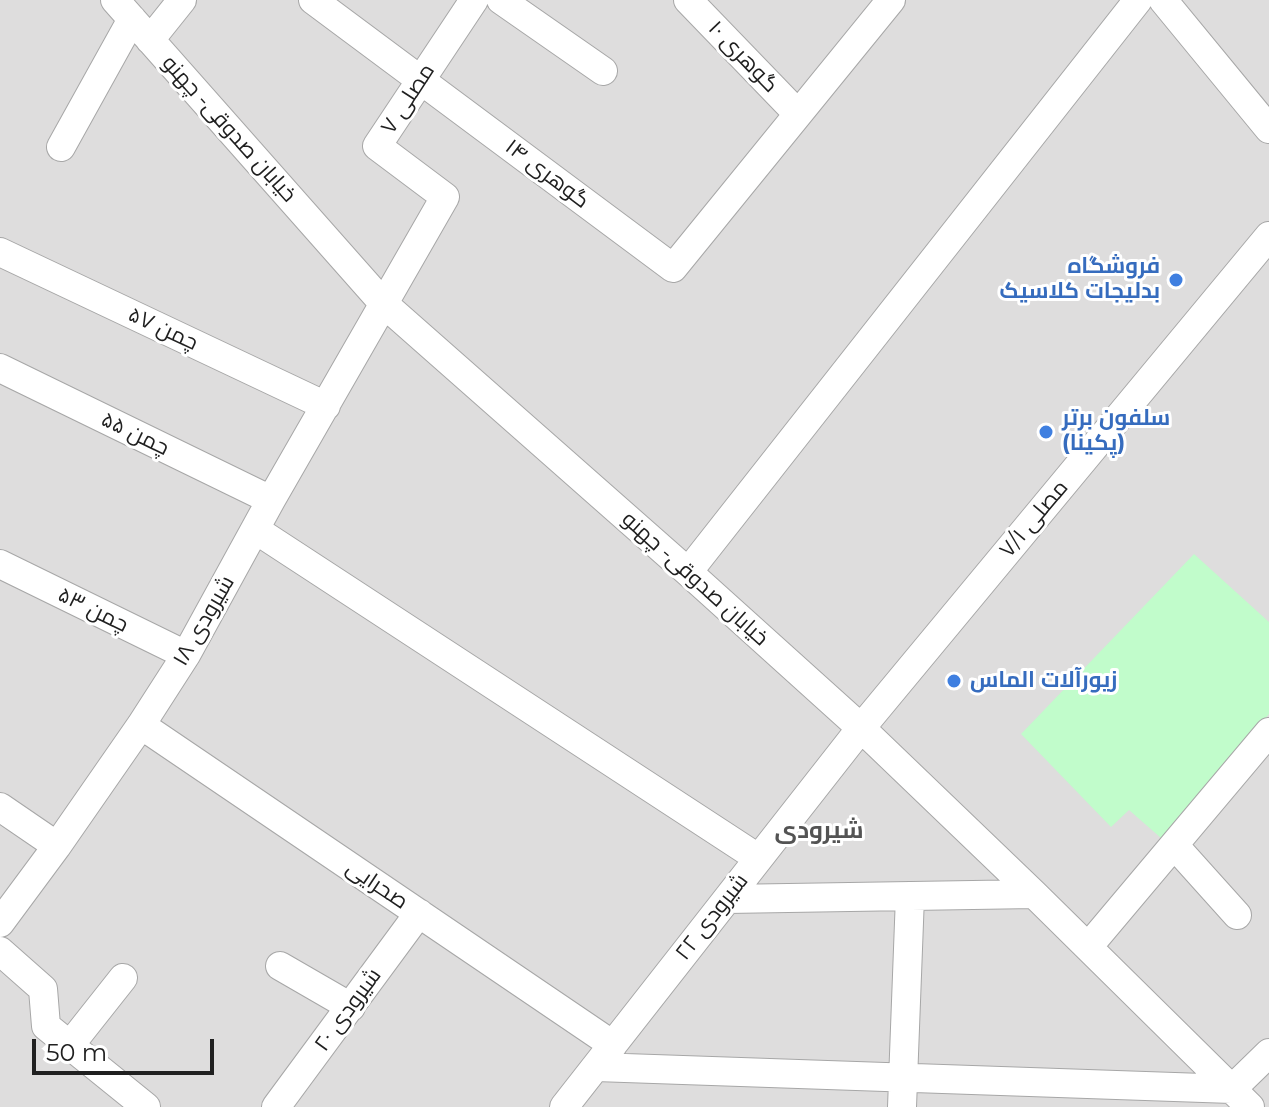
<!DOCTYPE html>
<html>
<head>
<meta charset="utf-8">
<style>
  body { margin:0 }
  #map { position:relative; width:1269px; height:1107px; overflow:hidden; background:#f1eee6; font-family:Montserrat,sans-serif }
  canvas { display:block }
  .scale { position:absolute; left:32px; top:1039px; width:182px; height:36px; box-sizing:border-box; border:4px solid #202020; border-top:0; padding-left:10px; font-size:24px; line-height:28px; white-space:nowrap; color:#202020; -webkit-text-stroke:6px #fff; paint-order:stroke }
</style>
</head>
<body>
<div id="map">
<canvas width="1269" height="1107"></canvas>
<div class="scale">50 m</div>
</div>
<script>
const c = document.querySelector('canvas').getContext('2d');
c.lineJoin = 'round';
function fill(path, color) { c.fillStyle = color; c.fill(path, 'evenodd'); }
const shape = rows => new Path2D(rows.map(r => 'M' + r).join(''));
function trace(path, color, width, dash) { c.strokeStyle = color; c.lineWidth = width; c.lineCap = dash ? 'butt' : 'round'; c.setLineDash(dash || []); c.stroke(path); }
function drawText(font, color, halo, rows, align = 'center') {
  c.font = font + ' Montserrat,Cairo,sans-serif'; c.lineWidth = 6; c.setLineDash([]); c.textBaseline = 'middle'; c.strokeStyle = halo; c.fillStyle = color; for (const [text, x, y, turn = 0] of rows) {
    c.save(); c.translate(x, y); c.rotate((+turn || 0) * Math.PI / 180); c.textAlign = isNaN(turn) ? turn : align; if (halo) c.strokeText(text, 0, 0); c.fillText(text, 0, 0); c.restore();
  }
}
fill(shape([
  [0,0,1269,0,1269,1107,0,1107]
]), '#dedddd');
fill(shape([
  [1194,554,1269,622,1269,714,1161,838,1129,810,1111,827,1021,734]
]), '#c1fccb');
const minor = shape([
  [115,0,383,303,688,572,861,728,1034,894,1250,1107],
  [313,0,673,268,891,0],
  [501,0,603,71],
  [688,0,798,114],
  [1163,0,1269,129],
  [150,40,182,0],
  [61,147,132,19],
  [0,252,326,406],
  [0,368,271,500],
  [256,530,758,858],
  [0,564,186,655],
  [688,572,1138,0],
  [141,725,613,1045],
  [0,807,57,846],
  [1175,846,1237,915],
  [727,899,1034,894],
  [0,923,57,846,141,725,186,655,271,500,445,197,377,146,474,0],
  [1088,947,1269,732],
  [0,951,43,989,46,1026,146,1107],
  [280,966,351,1007],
  [70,1045,123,978],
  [596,1067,1232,1089,1269,1053],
  [276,1107,419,913],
  [564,1107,861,728,1269,236],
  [902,1107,910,896]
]);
trace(minor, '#a7a7a7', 30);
trace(minor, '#fff', 28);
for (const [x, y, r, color] of [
  [1176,280,8,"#3f7fe0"],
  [1046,432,8,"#3f7fe0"],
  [954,681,8,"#3f7fe0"]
]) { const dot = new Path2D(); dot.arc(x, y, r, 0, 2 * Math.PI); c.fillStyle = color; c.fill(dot); trace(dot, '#fff', 3); }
drawText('22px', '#202020', '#fff', [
  ["گوهری ۱۰",743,57,46],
  ["مصلی ۷",408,99,-57],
  ["خیابان صدوقی- چهنو",229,129,48],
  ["گوهری ۱۴",547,174,37],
  ["چمن ۵۷",163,329,25],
  ["چمن ۵۵",135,434,26],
  ["مصلی ۷/۱",1034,519,-50],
  ["خیابان صدوقی- چهنو",695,579,42],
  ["چمن ۵۳",93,610,26],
  ["شیرودی ۱۸",204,621,-60],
  ["صحرایی",377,885,34],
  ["شیرودی ۲۲",712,917,-52],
  ["شیرودی ۲۰",348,1010,-54]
]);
drawText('bold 22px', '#366cbe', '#fff', [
  ["فروشگاه",1160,267,"right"],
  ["بدلیجات کلاسیک",1160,292,"right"],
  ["سلفون برتر",1062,419],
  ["(پکینا)",1062,444],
  ["زیورآلات الماس",970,681]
], 'left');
drawText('bold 24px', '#535353', '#fff', [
  ["شیرودی",819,831]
]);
</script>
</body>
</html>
